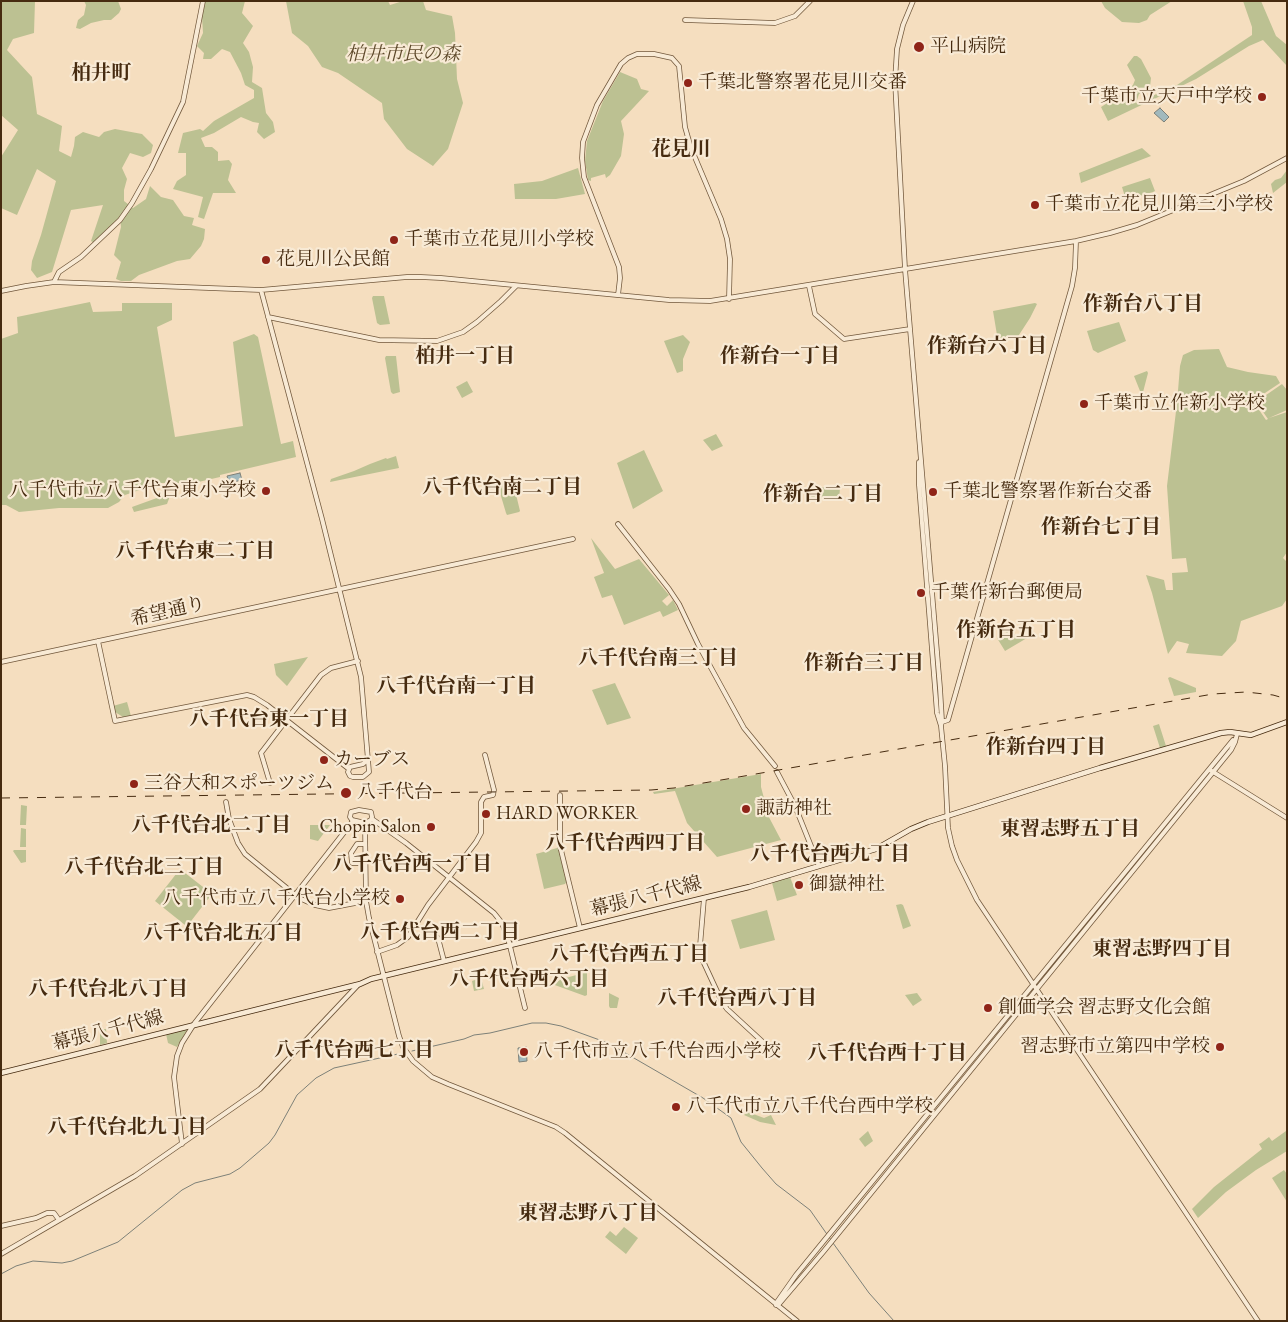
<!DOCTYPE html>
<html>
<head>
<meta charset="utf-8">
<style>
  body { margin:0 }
  #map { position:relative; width:1288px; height:1322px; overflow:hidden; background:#f5debf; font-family:"EB Garamond",serif }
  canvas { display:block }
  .frame { position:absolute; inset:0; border:2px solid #462b10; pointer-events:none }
</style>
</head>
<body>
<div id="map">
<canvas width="1288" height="1322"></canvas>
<div class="frame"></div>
</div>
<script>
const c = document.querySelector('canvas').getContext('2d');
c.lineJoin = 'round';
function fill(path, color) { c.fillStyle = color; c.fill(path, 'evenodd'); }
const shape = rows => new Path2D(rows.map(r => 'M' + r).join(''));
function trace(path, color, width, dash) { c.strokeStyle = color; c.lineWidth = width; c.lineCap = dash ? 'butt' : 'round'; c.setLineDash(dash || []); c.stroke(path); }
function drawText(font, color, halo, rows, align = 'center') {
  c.font = font + ' "EB Garamond","Noto Serif JP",serif'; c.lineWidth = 4.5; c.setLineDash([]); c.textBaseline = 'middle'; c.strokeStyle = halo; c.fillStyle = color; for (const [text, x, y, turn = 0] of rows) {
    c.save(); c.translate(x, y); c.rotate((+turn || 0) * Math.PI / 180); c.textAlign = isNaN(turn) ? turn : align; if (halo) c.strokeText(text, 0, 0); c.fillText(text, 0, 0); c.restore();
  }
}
fill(shape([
  [1,1,35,1,34,33,13,39,7,50,32,77,37,114,62,126,59,151,71,157,74,146,75,137,83,132,99,137,104,132,115,129,142,134,153,145,151,153,143,157,130,153,122,168,127,179,124,190,124,201,133,208,146,199,150,186,161,197,173,200,184,216,194,218,192,225,205,229,204,239,201,246,190,259,177,261,139,275,131,281,121,281,116,279,121,262,114,255,121,227,120,217,94,243,91,241,103,205,71,210,52,272,37,278,31,270,32,261,41,235,56,181,37,169,17,215,1,208,1,157,18,130,1,115],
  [84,1,118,1,121,9,119,13,111,20,104,20,91,23,80,29,76,28,78,20,84,15,86,5],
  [201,1,245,1,242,13,253,26,243,43,249,52,253,67,252,82,262,88,266,113,273,122,275,132,264,139,257,132,259,123,253,122,241,117,214,133,201,138,205,147,212,147,218,152,218,161,229,160,232,164,228,180,236,193,213,193,204,219,198,217,203,197,173,189,177,181,186,175,186,153,178,153,183,133,200,129,203,131,214,121,254,98,254,90,245,85,241,73,230,52,222,49,211,59,203,59,204,53,197,46,203,33],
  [286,1,388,1,390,5,403,1,423,1,426,10,452,16,455,33,457,79,463,103,448,149,433,166,407,149,384,119,382,103,338,73,322,67,308,46,292,33],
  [1101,1,1172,1,1150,15,1147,20,1139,23,1122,22,1105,8],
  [1243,1,1261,1,1276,36,1287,45,1287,66,1263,40,1249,46,1196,79,1108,121,1101,107,1122,94,1133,85,1135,80,1127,65,1134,56,1137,56,1141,59,1151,78,1150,87,1139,94,1136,103,1177,85,1252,35,1252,27],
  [620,72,637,79,641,89,649,91,621,121,624,134,621,156,610,175,606,178,605,174,591,178,591,181,588,180,585,161,587,141,603,101],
  [1142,148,1151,156,1081,183,1079,173],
  [578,168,585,194,556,199,515,199,514,184,542,181],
  [1287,170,1287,182,1273,193,1271,184,1275,180,1281,178],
  [1150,178,1155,191,1153,192,1126,200,1122,187],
  [373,296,384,296,390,324,380,325,377,323,372,298],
  [90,302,93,312,122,311,122,303,172,303,172,320,157,327,175,437,243,426,233,342,254,334,258,337,281,444,293,441,296,457,220,475,220,477,194,483,160,483,125,495,119,502,108,508,59,508,19,512,6,505,1,505,1,339,18,333,17,317],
  [1035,303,1037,304,1030,318,1017,338,998,341,993,311],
  [1119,322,1126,341,1098,353,1093,350,1087,331],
  [683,335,690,342,683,359,683,371,677,373,664,341],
  [1219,349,1227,367,1248,372,1276,376,1280,383,1253,401,1266,420,1268,419,1256,402,1282,384,1287,390,1287,410,1269,418,1287,412,1287,552,1283,558,1287,562,1287,599,1282,606,1241,621,1236,641,1222,656,1186,653,1189,644,1177,641,1168,654,1152,593,1146,575,1164,580,1166,590,1173,590,1172,573,1188,572,1186,558,1172,559,1167,486,1177,403,1180,366,1183,355,1194,350],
  [837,350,837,359,829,361,823,353],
  [386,356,396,356,400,392,393,394,391,392,385,358],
  [1147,371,1148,373,1142,396,1134,376],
  [467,381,473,392,462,398,456,387],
  [716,434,723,446,712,451,703,440],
  [644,450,663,491,633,509,617,463],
  [396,456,399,468,330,482,331,479,354,471,370,464,386,458,387,459],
  [511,481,513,482,520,511,519,512,507,515,506,513,498,486,499,484],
  [820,487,840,488,839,500,810,498,809,495],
  [168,494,170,496,167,504,134,512,132,507],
  [591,538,615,569,639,559,669,595,662,601,667,606,673,600,678,610,663,617,660,611,624,625,612,595,602,598,594,577,604,573],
  [1007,632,1013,634,1027,638,1005,651,997,638],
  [308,657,287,686,276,675,274,664],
  [1170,677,1196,688,1196,692,1174,696,1168,678],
  [615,683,631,718,607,725,592,690],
  [127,702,131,716,123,717,115,712,113,706],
  [1159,724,1166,746,1160,748,1153,726],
  [761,774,761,787,765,802,762,804,781,840,717,857,687,823,675,791,654,794,653,792],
  [21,805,27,806,26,825,20,825],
  [330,825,318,841,310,839,310,825],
  [21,828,26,829,26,847,20,847],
  [557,848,559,849,567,881,565,884,544,889,536,854],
  [14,850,26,850,26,862,21,863,13,851],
  [180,869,212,894,188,925,185,925,155,901],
  [790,877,797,895,777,901,772,883],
  [901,904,903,905,911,926,903,929,896,905],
  [767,910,775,940,740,949,731,920],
  [587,972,587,995,585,996,552,984,562,979],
  [481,978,484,989,474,991,472,981],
  [609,993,619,998,617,1008,610,1008,609,1006],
  [917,993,922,1000,913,1006,905,995],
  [100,1029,106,1029,107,1043,100,1045],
  [186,1029,187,1030,177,1047,168,1043,166,1034],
  [748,1112,764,1118,771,1115,776,1125,760,1122,744,1115],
  [868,1131,873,1141,865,1147,859,1139],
  [1286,1131,1287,1151,1256,1170,1226,1192,1198,1218,1192,1209,1214,1187,1262,1149,1259,1144,1261,1143,1269,1137,1272,1141],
  [1284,1170,1287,1174,1287,1202,1272,1178],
  [624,1227,638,1238,626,1254,605,1237,610,1231,616,1236]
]), '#bcc192');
const water = shape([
  [1160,108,1169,117,1164,122,1154,113,1160,108],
  [240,473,242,480,229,483,227,476,240,473],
  [526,1047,527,1061,519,1062,518,1048,526,1047]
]);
fill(water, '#a1b9bd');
trace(water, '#7d8078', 1);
trace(shape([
  [412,1051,464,1039,474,1035,490,1033,532,1023,546,1023,561,1026,608,1043,703,1098,731,1118,741,1142,762,1168,776,1184,810,1210,831,1240],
  [833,1243,869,1293,894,1321],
  [1,1274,16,1266,33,1261,62,1263,72,1261,118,1242,182,1190,195,1183,230,1174,240,1168,269,1143,275,1135,297,1095,316,1078,334,1068,398,1054]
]), '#7d8078', 1);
const tertiary = shape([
  [913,1,903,25,897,49,895,81,905,269,940,688,942,721,941,726,945,766,948,828,952,846,957,860,977,900,1258,1321],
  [685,20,775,23,795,16,810,1],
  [54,282,59,272,81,257,120,220,132,203,151,169,183,102,203,1],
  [809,286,815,314,844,339,910,329],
  [261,290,322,519,361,677,369,772,363,777,353,777,350,776,348,772,350,767,363,764,367,760],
  [1,291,26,286,54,282,261,290,407,277,421,277,441,278,669,300,710,301,1076,241,1110,233,1137,225,1244,181,1287,158],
  [618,295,620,278,619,267,584,177,582,158,583,142,597,105,621,64,628,58,637,54,654,54,672,58,679,66,685,127,691,148,721,219,727,239,730,259,729,299],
  [268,317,379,340,437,341,463,332,477,322,501,301,516,286],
  [919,462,919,485,937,713,941,726],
  [618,524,669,589,679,604,698,644,744,728,775,766],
  [98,641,115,721,247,695,254,697,267,705,349,769],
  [1,662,573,539],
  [942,722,948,720,1072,286,1075,268,1076,241],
  [1210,770,1287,818],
  [777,772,795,806,819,866],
  [270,783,261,753,321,675,331,668,358,661],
  [560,795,560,846,580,928],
  [226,802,229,819,238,843,245,854,299,898,315,905,329,908,366,901],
  [359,810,371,812,372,817,371,820,365,823,352,820,350,817,351,812,359,810],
  [372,819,406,843,494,913,502,923,509,942,525,1008],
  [365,823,366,901,369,918,399,1036,403,1047,413,1061,432,1077,448,1084,556,1127,565,1133,797,1321],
  [365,863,352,863,351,853,357,844,365,844],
  [704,898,700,946,703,961,722,1002,727,1009,765,1044],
  [438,938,444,961],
  [377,952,397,945,408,937,428,905,476,842,481,833,481,802,484,797,493,795,494,790,485,755],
  [182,1144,174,1077,177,1056,182,1043,194,1024,353,821],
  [1,1226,36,1218,47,1213,54,1213,59,1220],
  [1,1254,135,1176,260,1089,358,985],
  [776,1305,779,1304,824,1251,1231,750,1235,742,1237,734],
  [776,1305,777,1302,796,1275,1233,740]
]);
const secondary = shape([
  [1,1073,360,984,371,979,749,887,876,849,911,829,928,822,1100,768,1221,733,1230,732,1251,735,1287,722]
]);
trace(tertiary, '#72583c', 5.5);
trace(secondary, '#462b10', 6);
trace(tertiary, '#f8ead5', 4);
trace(secondary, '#f8ead5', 4.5);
trace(shape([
  [1,798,651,790,674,788,733,778,1213,694,1246,692,1273,695,1287,699]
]), '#462b10', 1, [9, 9]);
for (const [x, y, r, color] of [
  [919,47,6,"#8f2418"],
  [688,83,5,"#8f2418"],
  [1262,97,5,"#8f2418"],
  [1035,205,5,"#8f2418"],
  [394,240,5,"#8f2418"],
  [266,260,5,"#8f2418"],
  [1084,404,5,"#8f2418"],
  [266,491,5,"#8f2418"],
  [933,492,5,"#8f2418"],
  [921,593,5,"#8f2418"],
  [324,760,5,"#8f2418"],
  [134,784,5,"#8f2418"],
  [346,793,6,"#8f2418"],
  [746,809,5,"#8f2418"],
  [486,814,5,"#8f2418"],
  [431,827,5,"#8f2418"],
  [799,885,5,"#8f2418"],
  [400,899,5,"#8f2418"],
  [988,1008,5,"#8f2418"],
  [1220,1047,5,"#8f2418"],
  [524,1052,5,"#8f2418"],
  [676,1107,5,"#8f2418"]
]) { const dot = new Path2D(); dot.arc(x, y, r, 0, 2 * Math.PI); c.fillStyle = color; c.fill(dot); trace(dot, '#f8ead5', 2); }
drawText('19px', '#462b10', '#f8ead5', [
  ["平山病院",930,47],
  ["千葉北警察署花見川交番",698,83],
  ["千葉市立天戸中学校",1252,97,"right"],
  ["千葉市立花見川第三小学校",1045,205],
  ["千葉市立花見川小学校",404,240],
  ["花見川公民館",276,260],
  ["千葉市立作新小学校",1094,404],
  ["八千代市立八千代台東小学校",256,491,"right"],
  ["千葉北警察署作新台交番",943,492],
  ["千葉作新台郵便局",931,593],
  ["カーブス",334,760],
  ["三谷大和スポーツジム",144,784],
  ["八千代台",357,793],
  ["諏訪神社",756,809],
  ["HARD WORKER",496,814],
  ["Chopin Salon",421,827,"right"],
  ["御嶽神社",809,885],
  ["八千代市立八千代台小学校",390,899,"right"],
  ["創価学会 習志野文化会館",998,1008],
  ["習志野市立第四中学校",1210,1047,"right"],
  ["八千代市立八千代台西小学校",534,1052],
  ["八千代市立八千代台西中学校",686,1107]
], 'left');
drawText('italic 19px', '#5e492a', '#f8ead5', [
  ["柏井市民の森",403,55]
]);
drawText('19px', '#462b10', '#f8ead5', [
  ["希望通り",168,612,-13],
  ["幕張八千代線",646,897,-14],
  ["幕張八千代線",108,1031,-14]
]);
drawText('bold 20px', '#462b10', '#f8ead5', [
  ["柏井町",101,74],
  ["花見川",681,150],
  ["作新台八丁目",1143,305],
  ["作新台六丁目",987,347],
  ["柏井一丁目",465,357],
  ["作新台一丁目",780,357],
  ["八千代台南二丁目",502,488],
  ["作新台二丁目",823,495],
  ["作新台七丁目",1101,528],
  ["八千代台東二丁目",195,552],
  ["作新台五丁目",1016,631],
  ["八千代台南三丁目",658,659],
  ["作新台三丁目",864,664],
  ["八千代台南一丁目",456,687],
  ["八千代台東一丁目",269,720],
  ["作新台四丁目",1046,748],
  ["八千代台北二丁目",211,826],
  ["東習志野五丁目",1070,830],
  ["八千代台西四丁目",625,844],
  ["八千代台西九丁目",830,855],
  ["八千代台西一丁目",412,865],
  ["八千代台北三丁目",144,868],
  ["八千代台西二丁目",440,933],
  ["八千代台北五丁目",223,934],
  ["東習志野四丁目",1162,950],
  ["八千代台西五丁目",629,955],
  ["八千代台西六丁目",529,980],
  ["八千代台北八丁目",108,990],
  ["八千代台西八丁目",737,999],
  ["八千代台西七丁目",354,1051],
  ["八千代台西十丁目",887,1054],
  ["八千代台北九丁目",127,1128],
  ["東習志野八丁目",588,1214]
]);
</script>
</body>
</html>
